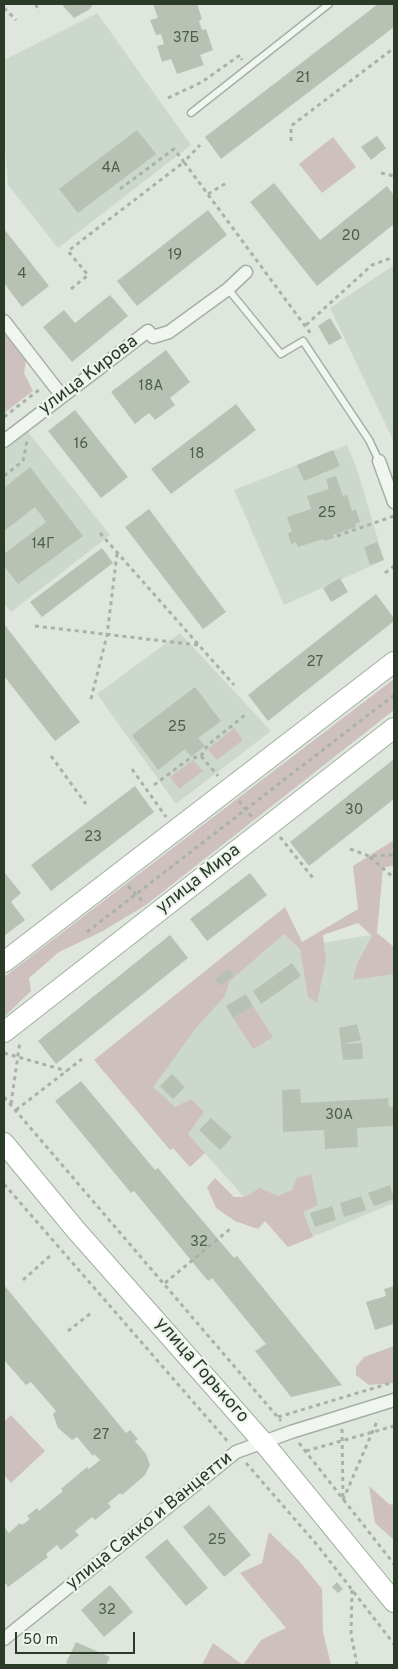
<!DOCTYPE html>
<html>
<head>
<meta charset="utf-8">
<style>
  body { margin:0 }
  #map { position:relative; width:398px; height:1669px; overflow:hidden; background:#dfe6de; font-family:Overpass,sans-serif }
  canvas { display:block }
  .frame { position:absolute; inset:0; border:5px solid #2a3c28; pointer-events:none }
  .scale { position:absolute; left:15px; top:1632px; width:120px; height:22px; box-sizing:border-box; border:2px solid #2a3c28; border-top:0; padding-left:6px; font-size:15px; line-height:18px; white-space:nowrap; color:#2a3c28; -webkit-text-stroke:4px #eef4ed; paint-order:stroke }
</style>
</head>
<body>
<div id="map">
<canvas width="398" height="1669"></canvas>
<div class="frame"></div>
<div class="scale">50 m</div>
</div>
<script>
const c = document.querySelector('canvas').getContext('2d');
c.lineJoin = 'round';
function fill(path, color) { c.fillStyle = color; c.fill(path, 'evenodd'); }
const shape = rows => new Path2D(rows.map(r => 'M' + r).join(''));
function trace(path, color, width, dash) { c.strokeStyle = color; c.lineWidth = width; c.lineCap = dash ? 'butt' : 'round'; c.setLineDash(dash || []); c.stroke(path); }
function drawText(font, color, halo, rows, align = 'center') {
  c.font = font + ' Overpass,sans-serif'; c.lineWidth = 4.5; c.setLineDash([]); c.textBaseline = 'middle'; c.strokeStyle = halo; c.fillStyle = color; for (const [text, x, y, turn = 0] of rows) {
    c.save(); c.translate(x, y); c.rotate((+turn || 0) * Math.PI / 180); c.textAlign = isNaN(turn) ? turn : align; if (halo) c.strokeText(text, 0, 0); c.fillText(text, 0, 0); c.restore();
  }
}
fill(shape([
  [97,13,191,145,58,248,8,185,4,135,4,60],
  [394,265,394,442,330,308],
  [28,432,110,535,11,612,4,603,4,451],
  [347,445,357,469,384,560,284,605,234,490],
  [180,633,271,731,176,804,97,694],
  [284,934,304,946,377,934,394,947,394,1203,288,1247,125,1063,229,982]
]), '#cdd8cc');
fill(shape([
  [333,137,356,167,322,193,299,164],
  [4,326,27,355,24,373,33,391,4,413],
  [394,679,394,710,146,905,101,932,59,952,29,978,31,991,4,1017,4,977],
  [234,728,243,740,217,760,208,749],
  [193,760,203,771,179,789,170,777],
  [394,840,394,865,383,868,377,933,394,947,394,974,353,980,357,964,372,936,358,923,323,935,326,959,317,1003,308,997,300,949,284,934,229,982,225,996,196,1028,153,1087,175,1107,191,1099,204,1112,188,1134,205,1153,190,1167,173,1148,170,1150,94,1060,285,907,302,942,358,909,353,866],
  [253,1006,273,1037,253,1049,233,1018],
  [311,1174,318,1205,303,1212,313,1237,288,1247,265,1221,258,1229,235,1221,216,1208,207,1187,215,1178,234,1197,245,1197,260,1188,278,1196,292,1190,297,1178],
  [394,1346,394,1383,369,1385,356,1375,356,1367,364,1357],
  [11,1415,45,1451,11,1483,4,1475,4,1422],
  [369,1486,389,1504,394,1505,394,1540,375,1523],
  [269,1532,300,1562,322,1589,323,1632,331,1665,202,1665,213,1643,243,1665,261,1640,286,1628,240,1573,262,1563]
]), '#cfc0c0');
fill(shape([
  [64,4,93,4,90,9,74,18,63,6],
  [153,4,197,4,202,19,199,21,202,30,206,29,213,50,200,55,204,65,177,74,171,59,162,62,157,46,164,44,161,34,156,35,150,20,158,18],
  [378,4,394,4,394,27,221,159,205,137],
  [137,130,156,154,78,213,59,189],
  [377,136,386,148,371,160,361,147],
  [274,183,320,240,387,186,394,195,394,224,317,286,250,202],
  [208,210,227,235,137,306,117,281],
  [4,229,49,286,22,307,4,283],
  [110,295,128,316,72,362,43,327,64,310,75,323],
  [330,318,342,338,329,345,318,326],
  [166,350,190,382,170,398,175,405,155,420,149,413,135,424,111,392],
  [236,404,256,430,171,494,151,469],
  [75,410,128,477,101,498,48,431],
  [333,450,340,466,304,481,297,465],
  [30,467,83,536,18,584,4,566,4,554,46,522,35,507,4,531,4,488],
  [336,476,343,496,347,495,352,511,356,509,360,522,355,524,356,527,333,535,334,538,324,541,323,539,298,547,296,542,291,544,288,533,292,532,287,517,311,509,307,496,329,489,326,479],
  [149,509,226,612,203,629,125,527],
  [377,542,384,560,370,565,364,547],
  [102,548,113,563,42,617,30,602],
  [340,578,348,592,331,602,323,588],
  [376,594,394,618,394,621,268,721,248,695],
  [4,624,80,722,55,741,4,676],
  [195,687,221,721,198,738,205,746,191,757,185,749,158,770,132,735],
  [394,759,394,799,309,866,290,842],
  [135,786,154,812,51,891,31,865],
  [4,872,21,893,11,902,25,920,4,936],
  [250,873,267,895,207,941,190,919],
  [170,935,188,958,56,1064,38,1041],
  [292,963,301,976,261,1004,253,991],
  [229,969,234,976,220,986,215,979],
  [246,994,253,1006,233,1018,226,1006],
  [357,1024,361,1040,343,1044,362,1043,363,1059,343,1060,339,1028],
  [172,1074,185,1087,173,1099,160,1086],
  [81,1081,155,1170,158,1168,234,1258,237,1256,342,1385,291,1397,255,1351,266,1344,212,1278,208,1281,134,1191,131,1193,55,1101],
  [300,1089,301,1103,388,1098,389,1107,394,1106,394,1126,357,1128,358,1147,325,1149,324,1130,283,1132,282,1090],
  [211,1118,232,1137,220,1150,199,1130],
  [390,1185,394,1199,374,1206,368,1193],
  [361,1196,366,1210,344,1217,340,1203],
  [332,1206,336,1220,315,1227,310,1213],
  [4,1285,126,1433,130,1430,138,1439,135,1441,146,1454,150,1465,145,1475,122,1495,120,1493,108,1503,111,1507,95,1520,92,1517,75,1531,79,1535,61,1550,57,1545,46,1554,48,1557,8,1587,4,1581,4,1527,9,1533,20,1523,22,1525,30,1519,27,1516,37,1508,39,1511,63,1491,61,1489,87,1467,89,1469,100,1460,94,1454,93,1456,77,1437,72,1440,58,1428,53,1414,56,1411,31,1382,26,1385,4,1360],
  [394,1286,394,1324,375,1330,366,1302,386,1296,384,1289],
  [209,1505,251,1555,224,1577,183,1527],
  [167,1539,208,1588,186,1606,145,1557],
  [337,1582,343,1589,338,1593,332,1587],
  [110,1585,133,1612,104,1637,81,1610],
  [76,1642,110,1657,106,1665,72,1665,66,1663]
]), '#b7c2b5');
const service = shape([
  [191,113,329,4],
  [228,289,281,354,303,341,369,440,379,461]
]);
const minor = shape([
  [4,321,62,396],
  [4,441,148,331,153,337,169,332,228,289,246,272],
  [379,461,394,502],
  [4,1639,236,1452,291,1432,394,1400]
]);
const primary = shape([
  [4,962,394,662],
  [4,1032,394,728],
  [4,1143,75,1229,263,1442,394,1602]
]);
trace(service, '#a5b0a4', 9);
trace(minor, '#a5b0a4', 15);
trace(primary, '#a0b19e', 22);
trace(shape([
  [36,4,38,12],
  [4,8,16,20],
  [168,98,202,82,240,55,242,60],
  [291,141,291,126,394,48],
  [381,173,394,176],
  [120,189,174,149,184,162,200,145],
  [208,194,228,182],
  [71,289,88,275,68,251,184,162,311,334],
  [306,325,372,265,394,257],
  [4,417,40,389],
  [4,476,23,461,27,441],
  [100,533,234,685],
  [337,536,394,516],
  [385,573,394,566],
  [35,626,198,645],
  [91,699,107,635,117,554],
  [51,756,86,804],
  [201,756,208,745,245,715],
  [132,769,166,817],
  [154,785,189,759,201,756,218,776],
  [239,801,252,817],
  [280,837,313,878],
  [350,849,369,856,394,855],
  [370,857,394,878],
  [128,886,144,903],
  [87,932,394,695],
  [4,1053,67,1071],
  [4,1097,281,1421],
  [11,1104,20,1041],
  [16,1110,82,1059],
  [4,1184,229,1443],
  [23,1280,51,1255],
  [165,1283,230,1229],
  [68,1331,91,1313],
  [278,1417,394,1382],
  [342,1429,343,1498],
  [299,1443,394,1564],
  [306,1451,394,1426],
  [246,1463,318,1546,394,1644],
  [343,1500,378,1419],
  [352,1590,351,1634,357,1665]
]), '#a9b2a8', 3, [4, 4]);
trace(service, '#f0f5f0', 6);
trace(minor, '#f0f5f0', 12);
trace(primary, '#fff', 20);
drawText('15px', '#4d5e4b', null, [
  ["37Б",186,39],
  ["21",303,79],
  ["4А",111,169],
  ["20",351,237],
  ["19",175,256],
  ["4",22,275],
  ["18А",151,387],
  ["16",81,445],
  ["18",197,455],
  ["25",327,514],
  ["14Г",43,545],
  ["27",315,663],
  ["25",177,728],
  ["30",354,811],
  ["23",93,838],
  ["30А",339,1116],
  ["32",199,1243],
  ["27",101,1436],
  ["25",217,1541],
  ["32",107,1611]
]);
drawText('18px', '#2a3c28', '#eef4ed', [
  ["улица Кирова",89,376,-37],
  ["улица Мира",199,880,-38],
  ["улица Горького",201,1371,49],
  ["улица Сакко и Ванцетти",150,1522,-39]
]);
</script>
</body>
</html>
